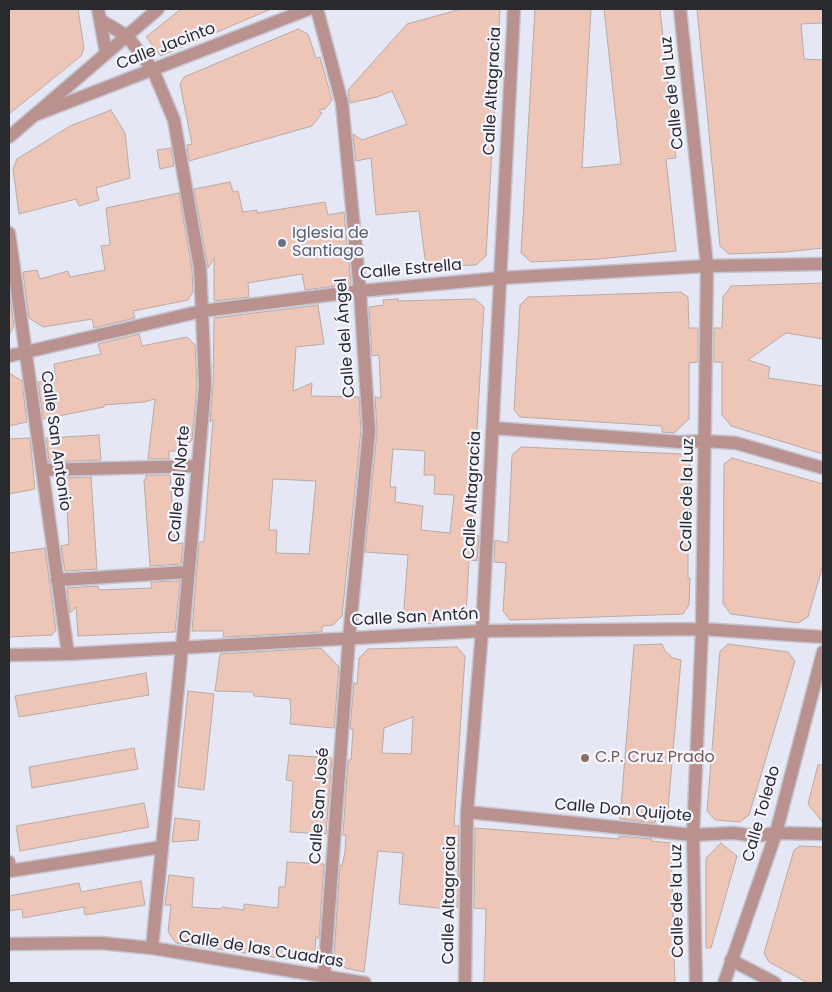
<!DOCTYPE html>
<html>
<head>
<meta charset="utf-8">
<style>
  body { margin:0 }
  #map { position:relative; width:832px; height:992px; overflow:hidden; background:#e6e7f4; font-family:Poppins,sans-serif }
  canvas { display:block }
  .frame { position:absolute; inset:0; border:10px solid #292a2e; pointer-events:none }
</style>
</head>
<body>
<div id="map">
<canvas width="832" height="992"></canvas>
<div class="frame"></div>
</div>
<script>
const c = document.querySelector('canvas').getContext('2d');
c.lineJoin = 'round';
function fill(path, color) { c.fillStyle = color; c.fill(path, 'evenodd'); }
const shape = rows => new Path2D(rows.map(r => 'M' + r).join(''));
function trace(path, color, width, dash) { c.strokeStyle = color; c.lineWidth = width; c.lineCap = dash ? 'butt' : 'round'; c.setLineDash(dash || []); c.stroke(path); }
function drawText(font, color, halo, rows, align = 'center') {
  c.font = font + ' Poppins,sans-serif'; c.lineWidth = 4.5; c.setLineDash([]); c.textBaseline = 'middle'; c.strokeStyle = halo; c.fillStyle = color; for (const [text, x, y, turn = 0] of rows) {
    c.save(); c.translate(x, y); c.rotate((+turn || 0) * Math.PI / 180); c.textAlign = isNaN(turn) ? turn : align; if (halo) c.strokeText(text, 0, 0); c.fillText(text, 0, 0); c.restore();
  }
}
const building = shape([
  [9,9,78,9,84,48,81,56,9,114,9,9],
  [181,9,271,9,161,56,146,37,181,9],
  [461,9,500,9,486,256,476,265,426,267,419,211,376,215,371,158,356,161,353,134,362,140,407,124,392,91,377,97,350,103,348,90,407,24,461,9],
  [535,9,591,9,582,168,621,164,604,9,660,9,676,158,666,159,676,251,599,259,531,262,521,253,535,9],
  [697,9,823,9,823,23,801,24,804,59,823,60,823,248,785,252,729,254,720,246,697,9],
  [298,29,308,34,316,58,320,57,332,100,325,109,318,110,322,113,312,126,189,161,187,145,192,144,180,84,184,77,298,29],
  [111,110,125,133,130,178,96,188,99,200,79,206,76,199,19,214,13,169,17,159,70,126,111,110],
  [171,148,174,166,160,169,157,150,171,148],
  [230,182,233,192,238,191,243,212,257,210,257,213,325,202,328,215,344,212,351,284,305,290,302,274,248,283,249,297,214,301,214,258,208,268,194,189,230,182],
  [179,193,192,269,193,292,188,300,133,311,135,318,94,328,92,319,43,327,29,318,23,272,37,270,40,279,68,271,70,277,105,270,101,246,110,245,106,208,179,193],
  [823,283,823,339,786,333,748,360,770,367,768,378,823,386,823,454,731,426,722,415,722,362,714,362,714,328,722,328,723,297,731,286,823,283],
  [9,290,14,326,9,335,9,290],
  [681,292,688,297,689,328,698,328,698,362,689,363,689,419,674,433,662,432,662,426,520,417,514,410,520,305,528,297,681,292],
  [398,299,398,301,475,299,484,307,471,534,479,536,477,561,469,560,466,614,459,619,431,620,435,624,403,621,408,555,365,552,377,432,375,397,381,398,379,355,372,356,369,307,384,305,383,300,398,299],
  [393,449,425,451,424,475,435,475,434,494,454,495,450,533,421,530,423,506,395,502,396,487,390,487,393,449],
  [318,305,324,344,296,347,293,391,312,383,311,396,359,397,361,431,342,616,333,625,322,626,322,632,223,637,224,631,192,631,199,542,204,542,213,419,210,422,213,387,214,318,318,305],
  [273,479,316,481,309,554,276,553,277,530,269,530,273,479],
  [139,334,142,346,187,337,195,345,197,386,192,440,181,451,169,451,169,459,148,459,155,399,144,402,104,405,104,407,43,419,38,382,56,379,54,364,101,354,98,344,139,334],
  [9,373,22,381,27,422,9,426,9,373],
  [99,435,101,460,49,462,46,438,99,435],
  [30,438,35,489,9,494,9,439,30,438],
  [521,447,682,454,690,463,690,539,688,539,688,578,690,578,689,605,683,614,510,620,503,611,506,563,494,562,495,540,508,543,512,455,521,447],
  [732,458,823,484,823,565,808,617,798,623,731,614,723,604,724,464,732,458],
  [146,475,170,475,175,544,183,543,181,564,150,566,144,480,146,479,146,475],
  [91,477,97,569,65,571,61,546,69,544,65,478,91,477],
  [45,548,56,630,52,635,9,637,9,553,45,548],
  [180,581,175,632,78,636,76,607,70,613,67,588,98,586,99,590,152,588,151,582,180,581],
  [662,644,665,651,673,658,681,660,668,809,658,808,655,823,620,819,634,645,662,644],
  [728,644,788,652,795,661,749,815,740,822,715,820,707,811,720,651,728,644],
  [457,647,465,656,454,826,459,826,458,907,448,906,448,909,399,904,403,853,378,851,364,972,345,968,334,956,340,865,342,866,345,852,346,835,343,835,348,760,351,760,353,729,350,729,354,682,357,685,359,658,368,649,457,647],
  [413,717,411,754,382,753,384,728,413,717],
  [321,648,339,667,334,728,290,724,291,713,290,699,254,696,253,692,215,691,220,654,321,648],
  [146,673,149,695,19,717,15,696,146,673],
  [188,691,214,694,204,790,178,787,188,691],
  [134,748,138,769,32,788,29,767,134,748],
  [289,755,332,758,326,834,290,832,293,781,286,780,289,755],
  [818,765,823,765,823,823,808,804,818,765],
  [144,803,149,827,20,851,16,826,144,803],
  [175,818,200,821,198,840,172,842,175,818],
  [475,828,619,839,619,836,652,839,651,841,671,843,675,983,484,983,486,909,474,908,475,828],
  [721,843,737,856,711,948,706,948,706,858,721,843],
  [800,846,823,847,823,983,808,983,769,962,764,953,794,850,800,846],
  [287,862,324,864,319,939,316,936,314,963,176,943,168,932,171,905,165,905,169,875,194,878,192,907,221,909,222,907,244,910,244,904,278,908,279,887,285,887,287,862],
  [141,881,145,905,85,915,84,907,23,918,22,909,9,911,9,896,79,883,81,892,141,881]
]);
fill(building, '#edc6b7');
trace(building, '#b8aba6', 1);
const street = shape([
  [98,9,106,53],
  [317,9,342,103,360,291,369,431,349,638,324,977],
  [680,9,707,266,702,629,693,835,696,983],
  [100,20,127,36,153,70,174,120,200,268,202,311,205,386,182,647,152,948],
  [35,115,309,9],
  [9,137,158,9],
  [9,233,68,654],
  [9,356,202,311,360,291,501,278,707,266,823,264],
  [493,428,680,442,705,441,736,443,823,468],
  [42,470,198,466],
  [57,580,188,572],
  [9,655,68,654,482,631,702,629,823,637],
  [467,812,693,835,733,833,756,836,776,833,823,834],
  [9,862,10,871,162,847],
  [9,944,100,943,152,948,365,983],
  [731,960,775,983],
  [465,983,467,812,482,631,514,9],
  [724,983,776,833,823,652]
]);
trace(street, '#c4c5d0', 15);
trace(street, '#b9918e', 12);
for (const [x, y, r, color] of [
  [282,243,5,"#6b7280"],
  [585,758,5,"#8d6e63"]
]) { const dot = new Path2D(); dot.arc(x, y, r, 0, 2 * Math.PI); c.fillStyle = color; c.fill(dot); trace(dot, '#f4f5ff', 2); }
drawText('16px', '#292a2e', '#f4f5ff', [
  ["Calle Jacinto",166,47,-21],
  ["Calle Altagracia",493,91,-87],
  ["Calle de la Luz",673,93,-96],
  ["Calle Estrella",411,270,-5],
  ["Calle del Ángel",346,338,-94],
  ["Calle San Antonio",55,441,82],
  ["Calle del Norte",180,484,-85],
  ["Calle Altagracia",473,495,-87],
  ["Calle de la Luz",688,495,-89],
  ["Calle San Antón",415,618,-3],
  ["Calle San José",320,806,-86],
  ["Calle Don Quijote",623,811,5],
  ["Calle Toledo",762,814,-74],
  ["Calle Altagracia",450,900,-89],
  ["Calle de la Luz",678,901,-91],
  ["Calle de las Cuadras",261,950,9]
]);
drawText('16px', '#5b616d', '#f4f5ff', [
  ["Iglesia de",292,234],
  ["Santiago",292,252]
], 'left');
drawText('16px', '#785e54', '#f4f5ff', [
  ["C.P. Cruz Prado",595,758]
], 'left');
</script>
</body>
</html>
